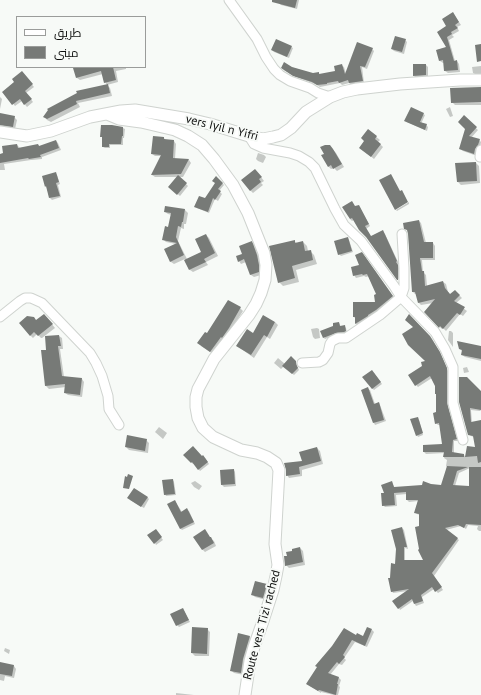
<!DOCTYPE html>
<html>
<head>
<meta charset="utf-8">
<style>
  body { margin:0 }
  #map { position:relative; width:481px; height:695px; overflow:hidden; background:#f7faf7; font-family:"PT Sans",Cairo,sans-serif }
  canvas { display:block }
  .legend { position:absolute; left:16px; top:16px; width:130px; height:52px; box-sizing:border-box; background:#f7faf7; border:1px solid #9a9c9a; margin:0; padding:5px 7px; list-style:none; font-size:12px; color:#0e0f0e }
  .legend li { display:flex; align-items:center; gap:8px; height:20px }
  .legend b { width:20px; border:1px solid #9a9c9a }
</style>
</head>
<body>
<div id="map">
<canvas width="481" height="695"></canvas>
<ul class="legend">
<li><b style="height:5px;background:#fff"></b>طريق</li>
<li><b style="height:11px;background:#777a77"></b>مبنى</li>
</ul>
</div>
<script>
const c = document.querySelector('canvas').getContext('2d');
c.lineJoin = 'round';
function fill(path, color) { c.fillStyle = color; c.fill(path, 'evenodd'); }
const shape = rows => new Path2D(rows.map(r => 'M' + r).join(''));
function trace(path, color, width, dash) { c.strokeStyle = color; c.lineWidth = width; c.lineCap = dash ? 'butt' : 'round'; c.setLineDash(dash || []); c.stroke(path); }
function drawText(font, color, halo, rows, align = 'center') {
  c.font = font + ' "PT Sans",sans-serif'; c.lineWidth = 4; c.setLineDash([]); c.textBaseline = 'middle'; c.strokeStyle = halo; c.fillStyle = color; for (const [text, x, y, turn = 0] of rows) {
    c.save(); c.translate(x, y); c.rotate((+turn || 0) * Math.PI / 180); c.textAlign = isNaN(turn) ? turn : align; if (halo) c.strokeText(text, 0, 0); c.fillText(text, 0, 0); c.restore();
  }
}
fill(shape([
  [280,0,299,0,297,9,281,5,279,3],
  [455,16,461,25,457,27,459,31,452,35,454,37,449,40,455,61,457,61,459,64,460,72,448,73,445,71,444,63,443,63,440,61,437,50,448,47,438,32,448,26],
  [405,40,407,42,404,54,394,51,392,49],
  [291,47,293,48,289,58,274,52,272,50],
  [372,49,374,51,367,69,362,67,364,83,352,85,349,83,342,85,340,83,320,87,315,84,296,77,284,70,291,67,313,74,319,73,320,75,336,72,341,65,344,67,346,74],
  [426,65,428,67,428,77,416,78,414,76],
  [481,66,481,74,475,74,473,73,472,67],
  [81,67,126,67,126,69,116,71,118,82,107,85,110,88,112,96,78,103,80,107,51,122,47,120,45,117,49,110,107,85,105,82,103,74,80,80,77,78],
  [24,75,34,87,26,93,33,102,27,107,22,101,15,106,4,92],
  [481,88,481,105,455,105,452,102],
  [0,97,2,99,0,109],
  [450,107,453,116,450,117,446,109],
  [0,114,14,117,17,120,15,129,0,128],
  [423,114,425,115,421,124,426,125,428,127,427,131,407,122,406,121],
  [464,117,478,130,471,138,479,140,481,142,480,148,477,156,463,151,460,149,466,128],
  [123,128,125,129,124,138,123,138,123,145,110,145,110,148,105,148,103,147],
  [368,130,380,140,378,142,383,147,374,159,363,150],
  [164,138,166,141,174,141,176,144,175,159,189,160,191,163,183,177,179,177,188,186,180,196,170,187,179,177,155,177,152,175,161,156,155,156,152,154],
  [56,141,58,143,61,150,42,157,42,159,32,160,31,160,4,164,5,170,0,170,0,155,4,154,17,145,20,148,38,145,40,147],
  [330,146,336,153,344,167,337,171,334,168,331,169,328,166,325,154],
  [258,153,264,155,266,157,263,163,258,161,256,159],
  [476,163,479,166,480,183,461,185,458,182],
  [55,173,57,175,60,184,58,185,61,197,52,200,50,198,47,188,46,186],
  [258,173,264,181,261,183,263,185,253,193,250,190],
  [222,183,224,185,219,191,222,194,218,201,215,199,209,213,197,208,196,207],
  [409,202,409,204,397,211,396,210],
  [166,207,185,210,188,213,186,224,184,224,184,229,181,228,178,241,187,259,202,252,206,235,209,238,218,256,206,262,208,265,193,272,190,270,185,259,174,264,171,262,165,250,176,244,166,242,163,239,169,228,172,215,168,214,165,212],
  [356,207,360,208,370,226,366,229,371,237,383,232,385,234,399,264,398,264,399,268,400,281,354,220,352,221,350,219],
  [419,221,421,223,426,243,433,243,435,246,435,260,422,260,423,272,426,275,427,286,443,282,446,284,448,292,451,296,455,291,462,298,456,303,467,311,463,316,460,314,446,331,443,328,442,329,425,312,433,303,421,305,419,303,417,294,415,294,413,292],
  [347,238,349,240,353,252,341,256,339,254],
  [294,241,297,243,303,242,307,246,308,251,310,251,314,255,317,264,296,270,299,282,283,286,279,282],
  [251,242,254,244,259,258,261,268,261,275,254,277,251,275,246,262,241,264,239,261],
  [364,256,395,299,358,326,356,324,356,319,354,317,376,303,377,295,369,276,366,277,364,276,356,278,354,275,360,266],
  [240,308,243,311,236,322,213,354,201,346],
  [409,316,432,339,441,355,448,371,448,406,458,441,454,441,454,453,466,456,476,448,474,437,471,436,469,434,460,402,481,393,481,410,480,411,471,410,472,423,481,421,481,531,479,531,477,529,478,526,468,525,466,529,461,526,446,530,459,540,434,576,443,590,438,593,434,589,422,597,424,603,416,606,413,601,400,610,399,608,408,591,393,593,392,591,391,579,396,565,402,528,404,530,408,549,405,548,405,561,425,561,420,527,420,515,417,514,415,512,418,501,409,502,407,500,407,494,396,495,397,506,385,507,383,505,386,494,391,482,395,488,431,485,442,486,447,467,446,466,447,460,444,458,445,453,426,454,424,452,443,445,440,425,438,425,436,423,437,413,436,386,432,378,418,387,416,385,424,366,427,361,415,327],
  [470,468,470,488,455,486,459,473],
  [47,318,55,328,42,338,41,338,37,334,33,338,30,335,37,321],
  [275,322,278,325,270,339,267,337,254,358,240,348,253,335],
  [339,323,341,327,344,326,346,328,347,333,338,334,325,339,324,338],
  [317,328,319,329,320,338,315,339,313,337,311,329],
  [449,331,451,331,453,333,453,347,448,340],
  [59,336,62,338,63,349,60,349,64,377,82,379,84,382,82,397,68,395,65,393,66,387,49,389,46,386,47,350,46,337],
  [481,347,481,361,465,357,462,355,463,352,460,349],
  [278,358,285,364,291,358,298,364,297,366,299,370,294,375,284,366,281,369,274,363],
  [467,367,469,372,464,373,463,368],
  [374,373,382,384,374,390,372,388],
  [368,389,370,390,375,404,379,403,380,405,386,421,375,425,374,423,362,391],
  [419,420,423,435,418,437,417,435],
  [159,427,167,433,163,439,155,432],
  [146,440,149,443,148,453,129,450,126,447],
  [317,448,320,451,323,464,302,470,302,476,289,478,287,475],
  [185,455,205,458,209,464,200,471,194,463,193,464],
  [234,470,235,472,236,486,224,487,222,485],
  [173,480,174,482,176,495,166,496,165,494],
  [195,481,202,486,199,490,194,487,191,483],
  [147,497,149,499,144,508,130,500],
  [175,501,182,512,187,510,189,511,195,524,182,530,180,528],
  [157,532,163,540,156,545,155,543],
  [210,538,214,541,216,546,205,552,202,549],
  [300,548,303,551,305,565,289,568,286,565,288,556],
  [267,585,270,588,266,600,255,597,252,594],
  [184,611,190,622,179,627,177,625],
  [207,629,210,632,209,656,195,656,192,653],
  [372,630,374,632,367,647,355,642,344,658,346,660,342,665,339,664,330,675,339,678,341,680,339,686,340,687,338,695,334,695,321,692,321,693,310,686,333,646,357,637,363,637],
  [239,634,250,637,253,640,244,675,234,673,231,670],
  [5,648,10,650,9,654,4,651],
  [0,663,14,666,16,669,14,678,5,676,4,681,0,680],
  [176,693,194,695,176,695]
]), '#0003');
fill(shape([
  [272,0,297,0,295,8,272,2],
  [453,12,459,22,455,25,458,28,451,32,452,34,447,37,454,61,457,60,458,70,444,71,443,60,439,61,436,50,446,47,437,32,446,26,442,19],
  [395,36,406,39,402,52,391,49],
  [276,39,292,46,287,57,271,50],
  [357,42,373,48,365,67,360,66,363,81,349,83,348,80,339,83,338,81,327,83,327,84,317,85,312,82,293,76,281,68,284,62,292,67,313,73,319,72,319,74,335,71,334,66,342,64,345,74],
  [481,44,481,61,477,62,475,45],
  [413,64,426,64,426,75,413,76],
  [77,67,113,67,116,80,104,83,101,71,76,78,73,68],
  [22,71,33,84,25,91,32,99,24,105,20,99,12,105,2,92,14,82,12,79],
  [108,84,110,93,76,101,77,104,47,119,43,117,48,110,47,109,77,93,76,91],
  [481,87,481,102,451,103,450,88],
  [411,107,424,113,420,122,427,124,425,130,404,121],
  [0,113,15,116,13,127,0,125],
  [464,115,477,127,469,136,480,139,478,145,475,149,474,154,459,149,465,129,458,122],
  [101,125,112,125,123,127,123,136,122,136,121,144,109,144,109,147,102,147,102,137,100,137],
  [368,129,377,136,375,139,381,144,371,157,359,148,364,141,361,138],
  [153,136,164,137,164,139,174,140,173,158,189,159,181,174,151,175,161,155,151,154],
  [56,140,59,148,40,155,41,157,29,159,28,158,0,163,0,154,3,153,2,146,17,144,18,148,38,144,39,146],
  [325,145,330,145,333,149,342,164,333,169,331,165,328,167,321,155,324,154,320,147],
  [476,162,477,181,457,182,455,163],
  [255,169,262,177,259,179,261,182,250,191,241,180],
  [56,172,59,182,56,183,60,196,49,198,46,186,45,187,42,176],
  [391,174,400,191,402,190,408,202,395,210,379,180],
  [178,175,187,183,177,195,168,187],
  [216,176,223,183,218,189,221,191,215,200,213,198,208,212,194,207,199,196,205,198,215,183,212,181],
  [352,201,355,206,359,205,369,224,365,226,371,236,383,230,397,261,396,262,398,265,398,280,397,280,366,237,359,230,352,218,350,219,342,207],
  [165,206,185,209,183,222,182,222,181,227,178,226,176,237,184,255,170,262,164,249,177,243,162,240,165,226,168,227,171,213,164,212],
  [419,220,424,242,433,242,433,258,420,258,422,271,424,271,425,286,443,281,445,288,450,294,455,290,460,295,454,301,465,307,460,315,457,313,443,329,440,326,439,328,424,312,435,299,418,303,415,292,412,292,408,234,407,230,404,229,403,223],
  [206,234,215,253,204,259,206,262,189,270,184,260,201,252,195,239],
  [348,237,352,251,338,255,334,241],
  [295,240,295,243,303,241,305,251,311,250,313,260,292,266,295,278,278,283,269,246],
  [252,241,257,255,259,265,259,272,250,275,244,259,238,262,236,256,242,254,239,246],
  [362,252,393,296,376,310,368,315,368,316,355,324,355,317,353,317,353,302,375,302,374,295,376,294,367,274,363,275,362,274,353,276,351,267,359,265,355,255],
  [228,300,241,307,229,328,222,338,221,337,210,352,197,343,205,332,207,333],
  [44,314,53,324,38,336,34,332,30,336,19,323,27,316,34,317,36,320],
  [409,314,430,336,440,352,447,368,447,403,457,439,453,440,452,452,464,454,464,457,443,457,444,452,423,452,423,445,442,444,439,423,435,424,433,413,436,412,436,394,435,394,435,386,430,376,415,386,408,375,422,366,421,362,425,361,408,345,402,334,413,327,405,320],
  [263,315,275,322,267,337,264,335,251,355,236,346,247,329,253,333],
  [339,322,340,326,345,325,346,331,344,332,336,333,323,338,320,331,333,326,333,323],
  [59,335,61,346,58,346,62,376,82,378,80,395,64,393,65,384,45,386,41,350,46,350,45,336],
  [457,341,481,346,481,359,461,355,462,350,459,349],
  [291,356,296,361,296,364,298,368,292,374,282,366],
  [372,370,381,382,372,389,362,377],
  [459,377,467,377,481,391,481,410,470,408,471,422,481,420,481,462,478,463,477,456,465,457,467,446,475,447,473,436,468,435,459,402],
  [368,387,374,404,379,402,384,420,373,423,361,390],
  [418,417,423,433,416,436,410,419],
  [127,435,147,439,145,451,125,447],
  [193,446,202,456,203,455,208,462,198,470,192,462,191,463,183,455],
  [317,447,321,461,299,467,300,474,286,476,286,470,284,463,302,461,299,452],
  [447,466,468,467,457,471,453,485,469,486,469,467,481,467,481,525,466,524,464,528,458,525,445,528,458,538,432,573,442,587,435,592,432,587,421,595,423,601,414,604,412,599,398,609,392,601,409,589,391,592,388,578,390,578,391,563,395,564,396,549,391,530,402,527,407,547,404,547,404,560,423,560,418,550,419,549,415,527,419,526,419,514,414,513,418,500,406,500,406,492,394,493,395,505,382,506,381,493,384,493,381,485,392,481,394,487,422,485,423,481,431,484,441,485],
  [234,469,235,484,221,485,220,470],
  [128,474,133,476,129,489,123,488,125,476,127,477],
  [173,479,175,494,164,495,162,480],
  [134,488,148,497,141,507,127,498],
  [175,500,181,512,187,508,194,522,180,529,167,504],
  [156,529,162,537,154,544,147,535],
  [205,529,210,537,211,537,214,543,202,550,193,537],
  [300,547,303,562,285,566,284,556,287,556,286,552,292,551,292,549],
  [255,581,267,584,263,598,251,595],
  [183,608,189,620,176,626,170,614],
  [192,627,208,628,207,654,191,653],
  [367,627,372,629,365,646,352,640,343,655,345,657,339,664,337,662,328,673,339,677,337,684,338,684,336,695,319,690,318,691,306,684,317,667,315,666,332,646,344,628,356,635,357,633,363,636],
  [238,633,250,636,243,659,241,673,230,671],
  [0,662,14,665,12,676,0,674]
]), '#777a77');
const minor = shape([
  [229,0,257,39,266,57,274,69,280,75,290,81,310,88,318,93,330,97],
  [249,136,254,144,263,148,290,153,299,156,309,162,315,168,335,209,344,225,361,241,394,286,401,297,435,332,445,349,453,367,453,403,463,440],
  [480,157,481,150],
  [0,317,20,301,25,298,31,298,42,303,90,353,96,363,102,376,108,396,109,409,119,425],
  [302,363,319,362,323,360,328,353,330,344,332,341,338,338,346,338,380,315,401,297,404,288,404,268,402,234]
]);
const major = shape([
  [107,114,119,119,141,122,175,130,188,136,202,145,214,159,233,185,248,213,264,253,266,265,265,280,261,293,256,304,249,315,214,359,205,376,198,389,196,397,196,407,198,418,203,428,213,437,241,450,257,453,267,457,276,463,279,470,275,544,278,565,276,576,273,590,262,624,254,647,250,661,245,695],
  [0,132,27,136,51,131,90,117,121,111,135,110,189,119,210,124,249,136,263,139,273,137,281,135,291,128,306,112,330,97,343,92,357,89,400,84,460,80,481,80]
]);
trace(minor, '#cfd3cf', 11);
trace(major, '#cfd3cf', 13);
trace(minor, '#fff', 9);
trace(major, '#fff', 11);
drawText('12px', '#0e0f0e', '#f7faf7', [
  ["vers Iγil n Yifri",222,128,14],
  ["Route vers Tizi rached",262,625,-75]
]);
</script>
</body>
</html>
